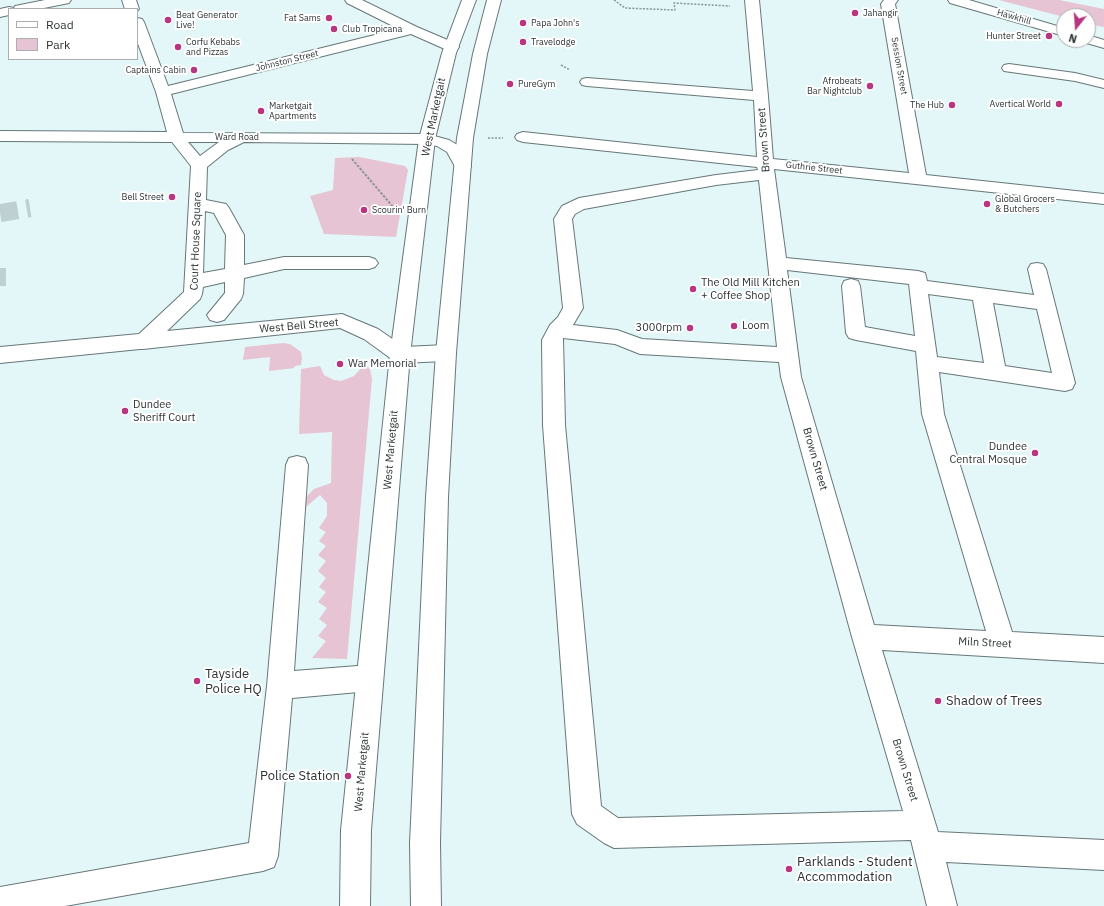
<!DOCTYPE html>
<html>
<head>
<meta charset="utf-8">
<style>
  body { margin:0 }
  #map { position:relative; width:1104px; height:906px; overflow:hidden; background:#e3f7f8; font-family:"IBM Plex Sans",sans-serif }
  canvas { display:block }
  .legend { position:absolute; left:8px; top:8px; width:130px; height:52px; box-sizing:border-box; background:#fff; border:1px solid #abadae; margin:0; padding:5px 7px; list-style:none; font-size:12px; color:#2c3334 }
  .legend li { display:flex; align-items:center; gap:8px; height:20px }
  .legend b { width:20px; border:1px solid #abadae }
  .north { position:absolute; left:1056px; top:8px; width:40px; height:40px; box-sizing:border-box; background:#fff; border:1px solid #abadae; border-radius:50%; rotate:197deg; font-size:11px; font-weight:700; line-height:16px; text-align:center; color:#2c3334 }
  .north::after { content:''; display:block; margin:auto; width:14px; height:18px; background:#b8367f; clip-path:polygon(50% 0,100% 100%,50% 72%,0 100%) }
</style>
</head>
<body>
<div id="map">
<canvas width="1104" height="906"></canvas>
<ul class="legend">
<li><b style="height:5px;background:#fff"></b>Road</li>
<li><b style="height:11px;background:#e7c4d3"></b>Park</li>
</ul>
<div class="north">N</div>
</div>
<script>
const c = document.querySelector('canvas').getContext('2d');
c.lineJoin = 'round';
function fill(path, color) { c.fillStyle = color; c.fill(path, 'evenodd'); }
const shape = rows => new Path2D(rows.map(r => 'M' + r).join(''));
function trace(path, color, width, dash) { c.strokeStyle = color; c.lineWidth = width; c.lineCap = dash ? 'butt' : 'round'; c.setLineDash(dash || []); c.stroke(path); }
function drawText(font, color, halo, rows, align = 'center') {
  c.font = font + ' "IBM Plex Sans",sans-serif'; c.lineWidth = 4; c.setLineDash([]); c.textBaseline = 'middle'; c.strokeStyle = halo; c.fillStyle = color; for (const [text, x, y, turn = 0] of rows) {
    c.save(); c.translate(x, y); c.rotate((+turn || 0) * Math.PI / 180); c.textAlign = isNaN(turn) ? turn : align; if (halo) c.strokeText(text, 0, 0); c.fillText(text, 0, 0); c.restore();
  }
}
fill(shape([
  [999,0,1059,0,1104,9,1104,27,1088,24,1088,16,1064,16,1064,17],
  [359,157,405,166,408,170,396,237,324,234,310,196,333,190,335,158],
  [283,343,290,344,301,352,302,358,301,365,295,366,294,368,269,371,270,357,243,360,245,347],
  [363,362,370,369,372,379,347,659,312,658,326,641,318,636,327,625,319,619,327,608,318,602,326,592,319,587,326,578,318,571,326,561,318,555,326,546,319,541,326,532,319,528,327,516,327,503,320,495,306,507,305,498,314,489,331,483,332,432,299,434,301,369,320,366,324,375,334,380,341,381,354,376,362,367]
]), '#e7c4d3');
trace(shape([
  [0,213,30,208],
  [0,277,6,277]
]), '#bed0d1', 18, [18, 9]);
const minor = shape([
  [45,0,71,0,69,3,39,9,9,9,9,15,0,17,0,9,9,7,14,8,15,6,45,0],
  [122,0,136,0,139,9,137,11,137,9,125,9,122,0],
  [345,0,362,0,417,27,457,44,459,47,457,50,452,51,447,50,411,34,171,94,183,133,427,134,449,140,459,146,471,166,469,170,463,171,457,170,447,152,437,146,427,144,244,142,228,150,207,167,206,200,226,204,229,208,244,235,244,265,284,257,369,257,375,259,378,263,375,267,369,269,284,269,244,278,243,294,241,299,224,320,217,322,210,320,207,315,225,293,225,282,203,287,202,294,200,299,167,331,342,314,378,329,404,347,446,345,453,348,456,353,453,358,446,361,400,363,393,360,364,339,340,328,143,349,140,349,0,363,0,347,139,334,184,292,191,166,172,142,0,141,0,131,167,132,156,92,137,41,137,18,142,19,144,22,168,86,399,29,347,3,345,0],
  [188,142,219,142,200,156,188,142],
  [205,211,214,213,226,235,225,269,203,273,205,211],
  [745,0,759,0,768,96,773,159,909,173,881,4,884,0,898,0,895,4,926,175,1104,194,1104,204,774,169,786,258,918,271,925,273,927,281,1034,295,1028,269,1031,264,1037,263,1043,264,1046,269,1075,383,1072,389,1065,391,939,372,944,414,1012,632,1104,637,1104,663,882,650,938,832,1104,840,1104,870,946,862,957,906,927,906,911,840,614,848,604,843,577,824,572,814,543,425,542,340,550,325,558,317,563,308,554,219,562,206,579,198,716,175,758,170,757,167,523,142,517,140,515,137,517,134,523,132,757,157,754,100,587,86,582,85,580,82,582,79,587,78,753,91,745,0],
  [759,180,777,347,642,339,617,330,573,325,583,308,572,219,575,214,584,209,716,185,759,180],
  [787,270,909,284,915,336,865,327,860,286,858,281,851,279,844,281,842,286,846,333,849,338,856,340,916,351,922,414,986,631,874,625,801,377,787,270],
  [928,294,973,300,984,363,937,357,928,294],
  [993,303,1037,309,1052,373,1005,366,993,303],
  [563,338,615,344,640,354,779,362,781,377,852,637,903,811,618,818,601,806,565,425,563,338],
  [948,0,969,0,1064,28,1064,36,950,3,948,0],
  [1088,35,1104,40,1104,48,1083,42,1082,40,1088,40,1088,35],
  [1009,64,1075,73,1104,80,1104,88,1075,81,1004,71,1002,68,1004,65,1009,64],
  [297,456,305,458,308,465,294,671,370,665,379,669,383,678,379,687,370,691,292,698,278,856,274,867,263,871,65,906,0,906,0,887,249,843,267,686,286,465,289,458,297,456]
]);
const major = shape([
  [462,0,476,0,456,53,435,139,410,355,371,830,370,906,340,906,341,830,390,355,419,139,442,53,462,0],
  [487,0,501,0,487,54,473,138,456,353,448,497,440,843,441,906,411,906,410,843,426,497,436,353,457,138,473,54,487,0]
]);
trace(minor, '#667778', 2);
trace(major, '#667778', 2);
trace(shape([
  [614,0,625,8,675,10,674,3,730,6],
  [561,65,570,70],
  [488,138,503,138]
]), '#879495', 1.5, [2, 1.5]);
trace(shape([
  [352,159,394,208]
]), '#879495', 2, [2.5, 1.5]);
fill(minor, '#fff');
fill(major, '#fff');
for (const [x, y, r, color] of [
  [855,13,4,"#b8367f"],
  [329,18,4,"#b8367f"],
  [168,20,4,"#b8367f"],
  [523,23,4,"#b8367f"],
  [334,29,4,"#b8367f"],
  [1049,36,4,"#b8367f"],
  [523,42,4,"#b8367f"],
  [178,47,4,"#b8367f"],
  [194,70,4,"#b8367f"],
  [510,84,4,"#b8367f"],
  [870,86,4,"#b8367f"],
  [1059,104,4,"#b8367f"],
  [952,105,4,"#b8367f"],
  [261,111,4,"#b8367f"],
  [172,197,4,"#b8367f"],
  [987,204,4,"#b8367f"],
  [364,210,4,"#b8367f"],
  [693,289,4,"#b8367f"],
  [734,326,4,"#b8367f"],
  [690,328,4,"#b8367f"],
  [340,364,4,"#b8367f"],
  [125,411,4,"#b8367f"],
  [1035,453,4,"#b8367f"],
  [197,681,4,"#b8367f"],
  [938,701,4,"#b8367f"],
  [348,776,4,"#b8367f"],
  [789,869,4,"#b8367f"]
]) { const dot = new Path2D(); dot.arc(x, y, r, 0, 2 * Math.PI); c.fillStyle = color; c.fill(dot); trace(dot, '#fff', 1.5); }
drawText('9px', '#2c3334', '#fff', [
  ["Jahangir",863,13],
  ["Beat Generator",176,15],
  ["Live!",176,25],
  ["Fat Sams",321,18,"right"],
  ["Papa John's",531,23],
  ["Club Tropicana",342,29],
  ["Hunter Street",1041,36,"right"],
  ["Corfu Kebabs",186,42],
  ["and Pizzas",186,52],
  ["Travelodge",531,42],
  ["Captains Cabin",186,70,"right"],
  ["Afrobeats",862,81,"right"],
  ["Bar Nightclub",862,91,"right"],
  ["PureGym",518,84],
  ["Avertical World",1051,104,"right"],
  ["The Hub",944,105,"right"],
  ["Marketgait",269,106],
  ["Apartments",269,116],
  ["Bell Street",164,197,"right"],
  ["Global Grocers",995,199],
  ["& Butchers",995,209],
  ["Scourin' Burn",372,210]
], 'left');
drawText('9px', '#2c3334', '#fff', [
  ["Hawkhill",1014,17,16],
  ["Johnston Street",287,61,-14],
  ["Session Street",899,66,80],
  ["Ward Road",237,137],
  ["Guthrie Street",814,168,6]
]);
drawText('11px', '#2c3334', '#fff', [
  ["West Marketgait",434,117,-78],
  ["Brown Street",764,140,-94],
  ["Court House Square",196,241,-88],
  ["West Bell Street",299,326,-5],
  ["West Marketgait",391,450,-85],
  ["Brown Street",815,459,74],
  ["Miln Street",985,643,3],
  ["Brown Street",905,770,73],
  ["West Marketgait",362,772,-85]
]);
drawText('11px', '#2c3334', '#fff', [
  ["The Old Mill Kitchen",701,283],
  ["+ Coffee Shop",701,296],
  ["Loom",742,326],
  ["3000rpm",682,328,"right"],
  ["War Memorial",348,364],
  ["Dundee",133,405],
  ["Sheriff Court",133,418],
  ["Dundee",1027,447,"right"],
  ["Central Mosque",1027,460,"right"]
], 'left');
drawText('13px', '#2c3334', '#fff', [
  ["Tayside",205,674],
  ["Police HQ",205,689],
  ["Shadow of Trees",946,701],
  ["Police Station",340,776,"right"],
  ["Parklands - Student",797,862],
  ["Accommodation",797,877]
], 'left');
</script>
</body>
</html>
